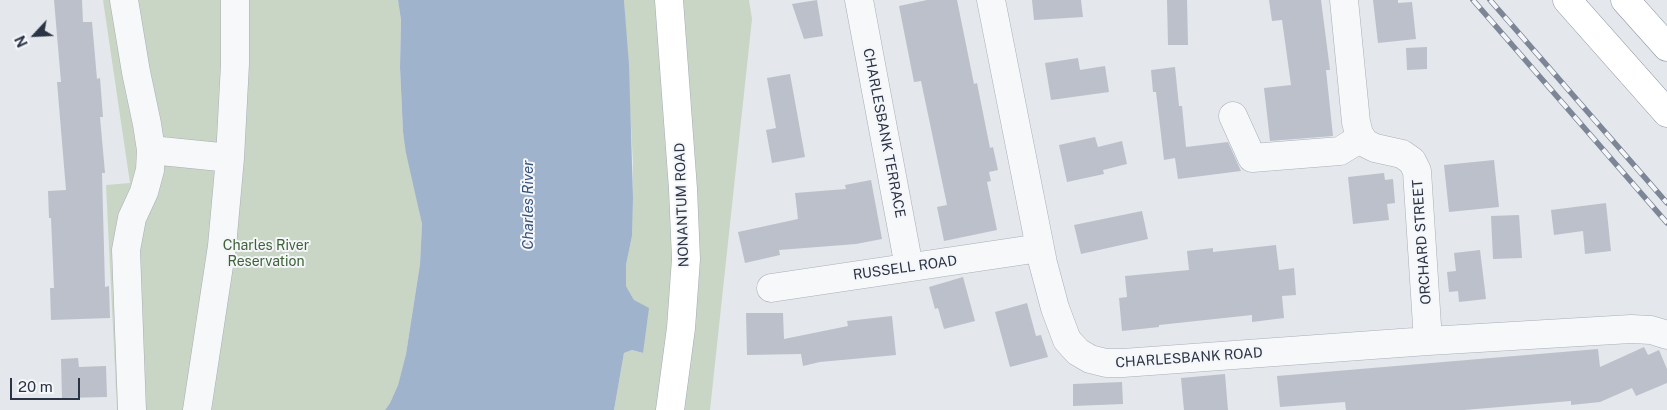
<!DOCTYPE html>
<html>
<head>
<meta charset="utf-8">
<style>
  body { margin:0 }
  #map { position:relative; width:1667px; height:410px; overflow:hidden; background:#e4e7ec; font-family:"Public Sans",sans-serif }
  canvas { display:block }
  .north { position:absolute; left:10px; top:10px; width:50px; height:50px; -webkit-text-stroke:4px #f4f6f9; paint-order:stroke; rotate:245deg; font-size:14px; font-weight:700; line-height:20px; text-align:center; color:#2b3445 }
  .north::after { content:''; display:block; margin:auto; width:18px; height:22px; background:#2b3445; clip-path:polygon(50% 0,100% 100%,50% 72%,0 100%) }
  .scale { position:absolute; left:10px; top:378px; width:70px; height:22px; box-sizing:border-box; border:2px solid #2b3445; border-top:0; padding-left:6px; font-size:15px; line-height:18px; white-space:nowrap; color:#2b3445; -webkit-text-stroke:4px #f4f6f9; paint-order:stroke }
</style>
</head>
<body>
<div id="map">
<canvas width="1667" height="410"></canvas>
<div class="north">N</div>
<div class="scale">20 m</div>
</div>
<script>
const c = document.querySelector('canvas').getContext('2d');
c.lineJoin = 'round';
function fill(path, color) { c.fillStyle = color; c.fill(path, 'evenodd'); }
const shape = rows => new Path2D(rows.map(r => 'M' + r).join(''));
function trace(path, color, width, dash) { c.strokeStyle = color; c.lineWidth = width; c.lineCap = dash ? 'butt' : 'round'; c.setLineDash(dash || []); c.stroke(path); }
function drawText(font, color, halo, rows, align = 'center') {
  c.font = font + ' "Public Sans",sans-serif'; c.lineWidth = 4; c.setLineDash([]); c.textBaseline = 'middle'; c.strokeStyle = halo; c.fillStyle = color; for (const [text, x, y, turn = 0] of rows) {
    c.save(); c.translate(x, y); c.rotate((+turn || 0) * Math.PI / 180); c.textAlign = isNaN(turn) ? turn : align; if (halo) c.strokeText(text, 0, 0); c.fillText(text, 0, 0); c.restore();
  }
}
fill(shape([
  [103,0,398,0,401,20,400,67,403,132,422,224,420,264,406,354,398,385,390,403,385,410,117,410,106,185,130,183],
  [624,0,749,0,752,19,710,410,614,410,624,353,632,350,642,353,634,300,626,286,626,265,632,236,633,162]
]), '#c9d6c5');
fill(shape([
  [398,0,624,0,629,65,633,198,632,236,626,265,626,286,634,300,649,308,643,353,632,350,624,353,614,410,385,410,390,403,398,385,406,354,420,264,422,224,406,153,403,132,400,67,401,20]
]), '#9fb4cc');
fill(shape([
  [54,0,82,0,83,22,92,22,97,79,100,78,103,117,100,117,105,173,102,173,105,287,109,286,110,318,51,320,50,288,54,288,51,218,49,218,48,191,66,190,57,82,61,82],
  [817,0,823,36,804,39,792,4],
  [927,0,957,0,974,84,977,83,990,148,993,147,998,170,989,172,991,181,987,182,997,230,944,241,937,207,947,205,921,81,914,82,899,6],
  [1032,0,1081,0,1083,17,1034,20],
  [1167,0,1187,0,1188,45,1168,45],
  [1269,0,1321,0,1330,70,1326,70,1333,136,1270,141,1264,88,1291,85,1282,20,1272,21],
  [1373,0,1398,0,1398,3,1412,2,1416,39,1378,43],
  [1427,47,1427,69,1407,70,1406,48],
  [1078,58,1080,70,1105,66,1109,92,1051,100,1045,63],
  [1175,67,1179,106,1182,106,1186,147,1228,142,1241,171,1178,179,1175,158,1164,160,1156,92,1153,92,1151,70],
  [790,74,805,157,772,163,766,130,776,128,767,78],
  [1095,137,1098,147,1122,141,1127,164,1103,170,1104,174,1067,182,1059,145],
  [1494,160,1499,207,1449,212,1444,165],
  [1384,173,1385,180,1393,179,1395,203,1387,204,1389,220,1353,224,1348,177],
  [871,180,882,239,856,244,779,250,780,255,745,263,738,232,798,219,795,193,846,189,845,185],
  [1606,203,1611,251,1585,254,1583,231,1554,235,1551,210],
  [1142,211,1148,239,1081,254,1074,225],
  [1519,215,1522,258,1493,259,1491,216],
  [1276,245,1279,270,1294,268,1296,295,1282,296,1284,318,1252,322,1252,315,1159,325,1159,327,1122,331,1119,298,1127,297,1125,276,1189,270,1187,251,1213,248,1213,252],
  [1480,250,1486,299,1459,302,1458,291,1449,292,1447,272,1456,271,1454,253],
  [963,277,975,321,944,329,938,308,935,309,929,287],
  [1027,303,1036,336,1041,335,1048,357,1010,367,995,312],
  [746,313,783,313,784,339,848,326,847,321,892,316,896,355,820,362,803,366,801,354,747,355],
  [1644,347,1648,355,1659,350,1667,369,1667,383,1636,396,1632,388,1600,402,1571,405,1571,401,1464,410,1346,410,1345,402,1280,407,1277,376,1598,349,1600,367],
  [78,358,79,367,106,366,107,397,62,398,61,359],
  [1225,374,1228,410,1184,410,1181,378],
  [1122,382,1123,404,1073,406,1073,384]
]), '#bbc0ca');
const minor = shape([
  [124,0,136,72,147,124,151,150,150,170,144,192,132,218,126,250,132,410],
  [859,0,909,267],
  [991,0,1043,263,1055,308,1067,340,1078,352,1090,359,1106,363,1123,363,1428,341,1631,329,1651,330,1667,335],
  [1344,0,1356,122,1359,134,1365,143,1375,148,1402,154,1412,161,1417,171,1428,341],
  [1233,116,1252,158,1340,151,1361,138],
  [151,150,230,158],
  [771,288,1040,248],
  [197,410,222,246,230,158,235,64,235,0]
]);
const major = shape([
  [669,0,683,189,686,259,681,328,670,410]
]);
const highway = shape([
  [1567,0,1667,113],
  [1625,0,1667,47]
]);
trace(minor, '#a9aeb7', 29);
trace(major, '#a3abb8', 29);
trace(highway, '#8b94a3', 29);
trace(minor, '#f7f8fa', 28);
trace(major, '#fff', 28);
trace(highway, '#fff', 28);
const rail = shape([
  [1473,0,1667,223],
  [1490,0,1667,203]
]);
trace(rail, '#7d8696', 5.5);
trace(rail, '#f4f6f9', 4, [11]);
drawText('14px', '#2b3445', '#f4f6f9', [
  ["CHARLESBANK TERRACE",884,133,79],
  ["NONANTUM ROAD",682,205,-92],
  ["ORCHARD STREET",1422,242,-94],
  ["RUSSELL ROAD",905,268,-8],
  ["CHARLESBANK ROAD",1189,358,-4]
]);
drawText('14px', '#3f6138', '#f4f6f9', [
  ["Charles River",266,246],
  ["Reservation",266,262]
]);
drawText('italic 15px', '#34527a', '#f4f6f9', [
  ["Charles River",528,205,-90]
]);
</script>
</body>
</html>
